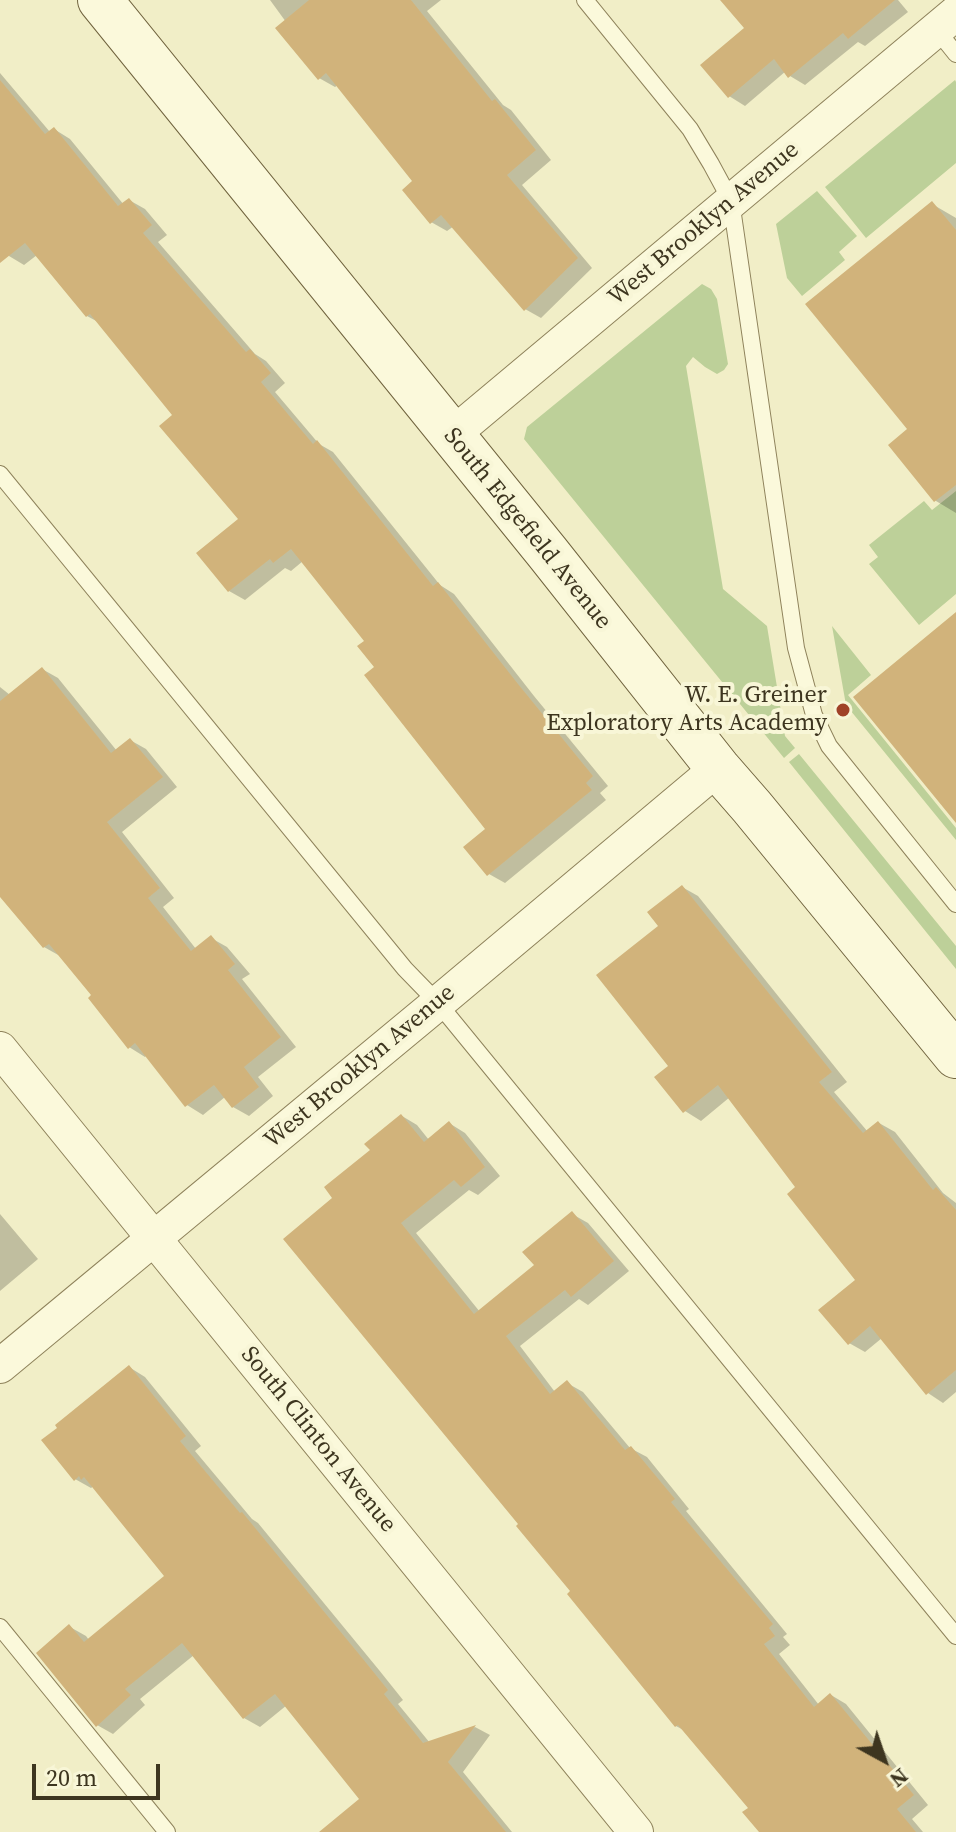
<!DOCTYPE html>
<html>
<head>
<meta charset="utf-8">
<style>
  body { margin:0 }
  #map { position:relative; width:956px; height:1832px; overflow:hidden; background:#f1eec7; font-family:"Source Serif 4",serif }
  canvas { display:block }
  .north { position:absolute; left:844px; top:1720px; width:80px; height:80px; -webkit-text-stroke:6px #f8f6d7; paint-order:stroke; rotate:140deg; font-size:22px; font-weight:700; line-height:32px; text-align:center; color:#3d351f }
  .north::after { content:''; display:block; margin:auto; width:28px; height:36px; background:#3d351f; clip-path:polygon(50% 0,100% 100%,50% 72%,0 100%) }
  .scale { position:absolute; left:32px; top:1764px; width:128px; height:36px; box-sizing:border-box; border:4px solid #3d351f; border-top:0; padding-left:10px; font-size:24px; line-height:28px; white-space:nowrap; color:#3d351f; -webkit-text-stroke:6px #f8f6d7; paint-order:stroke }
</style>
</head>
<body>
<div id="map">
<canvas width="956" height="1832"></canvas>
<div class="north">N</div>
<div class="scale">20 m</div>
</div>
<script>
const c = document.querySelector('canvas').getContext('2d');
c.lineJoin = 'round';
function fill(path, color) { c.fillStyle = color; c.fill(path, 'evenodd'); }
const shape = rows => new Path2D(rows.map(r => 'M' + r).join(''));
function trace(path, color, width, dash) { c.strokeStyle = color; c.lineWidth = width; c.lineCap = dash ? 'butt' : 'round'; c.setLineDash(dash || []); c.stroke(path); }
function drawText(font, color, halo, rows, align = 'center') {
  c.font = font + ' "Source Serif 4",serif'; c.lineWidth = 8; c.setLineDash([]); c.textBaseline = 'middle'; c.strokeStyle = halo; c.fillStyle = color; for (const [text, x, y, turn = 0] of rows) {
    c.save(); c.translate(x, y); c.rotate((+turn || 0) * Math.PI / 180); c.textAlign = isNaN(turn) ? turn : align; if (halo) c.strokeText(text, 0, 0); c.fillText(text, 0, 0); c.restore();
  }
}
fill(shape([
  [955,80,956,82,956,163,866,238,825,187],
  [817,191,857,236,839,252,845,260,802,296,787,278,776,224],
  [702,284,711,289,717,299,728,364,724,370,717,374,705,367,693,357,686,366,723,589,767,626,785,736,795,748,784,758,524,439,527,427],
  [956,491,956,594,919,625,869,564,878,557,869,545,924,501,932,510],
  [832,626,871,675,848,695,956,828,956,840,846,705],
  [799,754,956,946,956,969,789,762]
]), '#bdd099');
fill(shape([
  [270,0,441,0,427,11,503,105,511,110,551,160,522,185,592,268,541,318,525,309,454,226,447,231,431,222,415,182,338,85,335,87,319,78,286,22],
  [750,0,898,0,908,12,865,46,858,42,805,85,790,76,786,71,745,106,729,96,747,28],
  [0,73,50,132,54,129,70,139,124,205,129,200,145,209,167,235,158,242,255,354,266,361,285,383,275,392,319,444,333,452,440,585,454,594,534,696,608,786,600,793,606,800,505,883,489,874,488,829,376,667,367,641,303,561,291,571,285,568,245,600,229,591,241,520,175,415,100,323,87,316,37,255,24,265,9,256,0,245],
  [932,204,956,218,956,513,936,501,890,445,910,429],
  [42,669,58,678,117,751,130,740,146,749,177,787,122,832,174,898,163,907,196,949,211,938,227,947,250,974,242,979,296,1047,258,1077,273,1096,249,1116,233,1107,225,1097,203,1115,187,1105,147,1055,145,1057,129,1047,94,995,60,956,44,947,0,893,0,687,10,695],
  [682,887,698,896,847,1082,834,1092,868,1132,879,1123,895,1132,943,1193,956,1203,956,1392,943,1403,928,1393,882,1338,865,1352,849,1343,857,1280,798,1188,730,1097,701,1121,685,1111,670,1066,661,926],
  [402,1116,417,1125,429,1140,449,1123,465,1133,500,1176,478,1195,469,1190,416,1233,480,1312,537,1266,572,1214,588,1223,629,1271,588,1305,579,1299,520,1346,555,1392,567,1383,583,1392,630,1448,647,1457,689,1509,686,1511,787,1634,783,1637,790,1645,779,1654,819,1705,831,1695,846,1704,928,1805,912,1819,923,1832,762,1832,750,1808,687,1732,676,1726,573,1591,335,1199],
  [0,1214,38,1259,0,1291],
  [129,1367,145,1377,201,1446,195,1451,252,1519,258,1523,379,1670,403,1700,398,1704,430,1743,475,1727,490,1735,463,1772,512,1832,351,1832,362,1800,287,1705,260,1727,244,1718,194,1655,140,1699,145,1705,113,1734,97,1725,70,1627,86,1636,89,1640,167,1576,94,1486,91,1488,75,1479]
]), '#0003');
fill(shape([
  [309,0,411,0,492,101,495,99,536,150,507,175,578,258,524,311,441,215,430,224,402,190,412,181,326,73,318,80,275,28],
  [720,0,895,0,848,39,843,33,788,78,774,59,728,98,700,65,744,28],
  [0,80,45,134,54,127,118,206,129,198,152,225,143,233,246,352,250,349,271,373,261,382,313,444,317,440,433,586,438,582,518,684,593,776,586,783,592,790,487,876,463,847,485,829,364,675,374,667,357,646,364,641,291,549,273,563,270,559,228,592,196,553,238,519,159,426,172,415,90,314,86,317,25,243,0,263],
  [932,201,956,230,956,485,934,502,888,445,907,429,805,304],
  [956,612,956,823,853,697],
  [42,667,111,753,130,738,163,777,107,822,160,888,148,898,191,951,211,935,235,964,228,970,281,1037,244,1067,259,1087,232,1108,214,1085,185,1107,135,1043,128,1049,88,998,91,995,49,944,43,948,0,897,0,701],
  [682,885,832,1072,819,1082,863,1133,878,1121,933,1190,936,1187,956,1210,956,1370,926,1395,870,1326,848,1345,818,1310,855,1280,787,1194,795,1187,718,1085,683,1113,654,1077,668,1066,596,975,658,926,647,912],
  [401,1114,424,1142,449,1121,485,1167,461,1187,454,1180,401,1223,474,1314,534,1265,522,1252,572,1211,614,1261,571,1297,565,1290,506,1336,550,1394,567,1380,625,1450,631,1446,675,1499,671,1502,773,1624,769,1628,775,1636,764,1644,814,1707,830,1693,914,1795,897,1809,916,1832,759,1832,742,1812,748,1808,678,1725,675,1727,567,1594,570,1591,516,1526,518,1524,283,1239,332,1198,324,1187,370,1150,364,1144],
  [129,1365,186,1436,180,1441,240,1513,242,1512,363,1659,388,1690,384,1694,423,1743,476,1725,448,1762,506,1832,319,1832,359,1799,275,1694,243,1719,182,1643,125,1689,131,1695,96,1727,36,1653,69,1624,84,1642,164,1576,84,1477,81,1480,79,1476,74,1481,41,1440,57,1428,55,1425]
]), '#d1b37b');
const lane = shape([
  [585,0,690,129,711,164,731,201,796,648,814,715,829,746,956,904],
  [936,29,956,54],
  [0,474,405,969,438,1003,956,1636],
  [0,1627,167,1832]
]);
const street = shape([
  [452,435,956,13],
  [0,1049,636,1832],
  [0,1366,438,1003,718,768]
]);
const secondary = shape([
  [100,0,547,552,718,768,752,807,956,1056]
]);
trace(lane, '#8e825b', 18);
trace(street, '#8e825b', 36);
trace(secondary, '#70633e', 46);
trace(lane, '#fbf9db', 16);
trace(street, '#fbf9db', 34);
trace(secondary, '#fbf9db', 44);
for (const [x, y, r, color] of [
  [843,710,8,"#a04227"]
]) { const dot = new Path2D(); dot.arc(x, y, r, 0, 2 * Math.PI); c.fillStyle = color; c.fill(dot); trace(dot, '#f8f6d7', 3); }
drawText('24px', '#3d351f', '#f8f6d7', [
  ["West Brooklyn Avenue",704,224,-40],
  ["South Edgefield Avenue",527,529,51],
  ["West Brooklyn Avenue",360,1067,-40],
  ["South Clinton Avenue",318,1440,51]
]);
drawText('24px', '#3d351f', '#f8f6d7', [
  ["W. E. Greiner",827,696],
  ["Exploratory Arts Academy",827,724]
], 'right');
</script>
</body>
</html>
